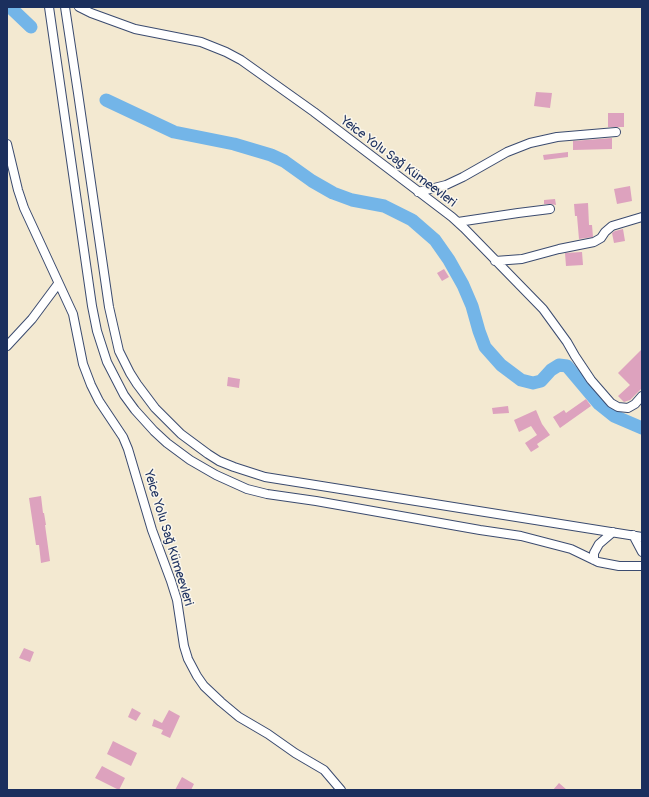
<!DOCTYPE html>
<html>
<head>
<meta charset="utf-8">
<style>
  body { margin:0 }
  #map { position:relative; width:649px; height:797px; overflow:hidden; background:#f3e9d1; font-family:Pangolin,sans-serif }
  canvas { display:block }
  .frame { position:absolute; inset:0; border:8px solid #1b2f5e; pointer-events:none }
</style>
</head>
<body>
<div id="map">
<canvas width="649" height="797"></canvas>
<div class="frame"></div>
</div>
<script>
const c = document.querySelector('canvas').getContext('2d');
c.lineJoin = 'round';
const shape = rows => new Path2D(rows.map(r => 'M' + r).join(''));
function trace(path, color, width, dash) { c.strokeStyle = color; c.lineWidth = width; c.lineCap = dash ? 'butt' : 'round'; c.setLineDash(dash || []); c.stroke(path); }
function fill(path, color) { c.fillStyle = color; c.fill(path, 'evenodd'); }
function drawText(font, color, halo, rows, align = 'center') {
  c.font = font + ' Pangolin,sans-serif'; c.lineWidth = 3; c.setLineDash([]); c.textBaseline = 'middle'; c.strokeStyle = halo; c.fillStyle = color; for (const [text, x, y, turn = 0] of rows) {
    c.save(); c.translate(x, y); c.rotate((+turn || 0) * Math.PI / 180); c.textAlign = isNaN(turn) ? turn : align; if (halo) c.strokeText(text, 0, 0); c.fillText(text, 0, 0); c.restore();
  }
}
trace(shape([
  [10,7,31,27],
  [106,100,174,132,234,144,271,155,284,161,312,181,333,193,352,200,384,206,412,220,435,240,449,260,463,285,472,306,479,331,485,347,501,365,521,380,533,383,541,381,551,370,559,365,567,366,599,404,614,416,642,428]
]), '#73b5e8', 13);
fill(shape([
  [536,92,552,93,550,108,534,106],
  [608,113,624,113,624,127,608,127],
  [612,138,612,149,573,150,573,141],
  [568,152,568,157,544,160,543,155],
  [630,186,632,201,617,204,614,189],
  [555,199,556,205,550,204,544,204,544,200],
  [588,203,589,225,592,225,593,237,579,239,577,216,575,216,574,204],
  [623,229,625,241,614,243,612,233,615,231],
  [582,252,583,265,566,266,565,253],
  [444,269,449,277,442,281,437,273],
  [642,349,642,388,630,400,624,402,618,396,630,385,618,373],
  [228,377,240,379,239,388,227,386],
  [586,399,591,406,560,428,553,417,564,410,566,413],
  [508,406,509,413,493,414,492,408],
  [536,410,542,424,550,435,537,444,539,447,531,452,525,443,537,435,531,426,519,432,514,420],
  [41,496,43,513,44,513,46,525,45,525,50,561,41,563,39,545,36,545,29,498],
  [24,648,34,652,30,662,19,658],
  [132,708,141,713,136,721,128,717],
  [169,710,180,716,170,738,161,734,163,730,152,726,154,719,162,723],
  [113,741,137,753,131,766,107,754],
  [102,766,125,778,119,790,95,778],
  [182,777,194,784,191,790,175,790],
  [559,783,567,790,553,790]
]), '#dda2be');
const street = shape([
  [49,7,92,306,97,331,107,362,124,395,135,410,154,431,167,443,190,460,216,475,247,489,267,494,316,501,480,530,521,536,571,549,598,562,619,566,642,566],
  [65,7,78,93,109,307,119,351,130,373,137,384,155,408,181,434,208,454,219,461,234,467,265,477,642,537],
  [79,7,91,13,135,29,201,42,226,52,241,60,314,112,452,217,464,228,543,309,567,342,575,356,591,380,611,403,618,407,628,408,635,404,642,396],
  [7,144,18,190,24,208,73,314,83,364,91,385,99,401,123,437,128,449,152,530,171,581,177,600,184,646,188,659,197,676,204,686,221,702,239,717,268,734,295,753,324,770,341,790],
  [418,192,446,185,463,177,507,152,530,143,557,137,616,132],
  [458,222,518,213,550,209],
  [495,261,522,259,559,249,594,242,601,238,605,232,612,226,642,217],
  [7,346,32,319,58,284],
  [633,535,642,552],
  [594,560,594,553,599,544,613,532]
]);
trace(street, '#3b4b6f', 10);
trace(street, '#fff', 8);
drawText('13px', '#1b2f5e', '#fbf7ec', [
  ["Yeice Yolu Sağ Kümeevleri",398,162,37],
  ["Yeice Yolu Sağ Kümeevleri",168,538,73]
]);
</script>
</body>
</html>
